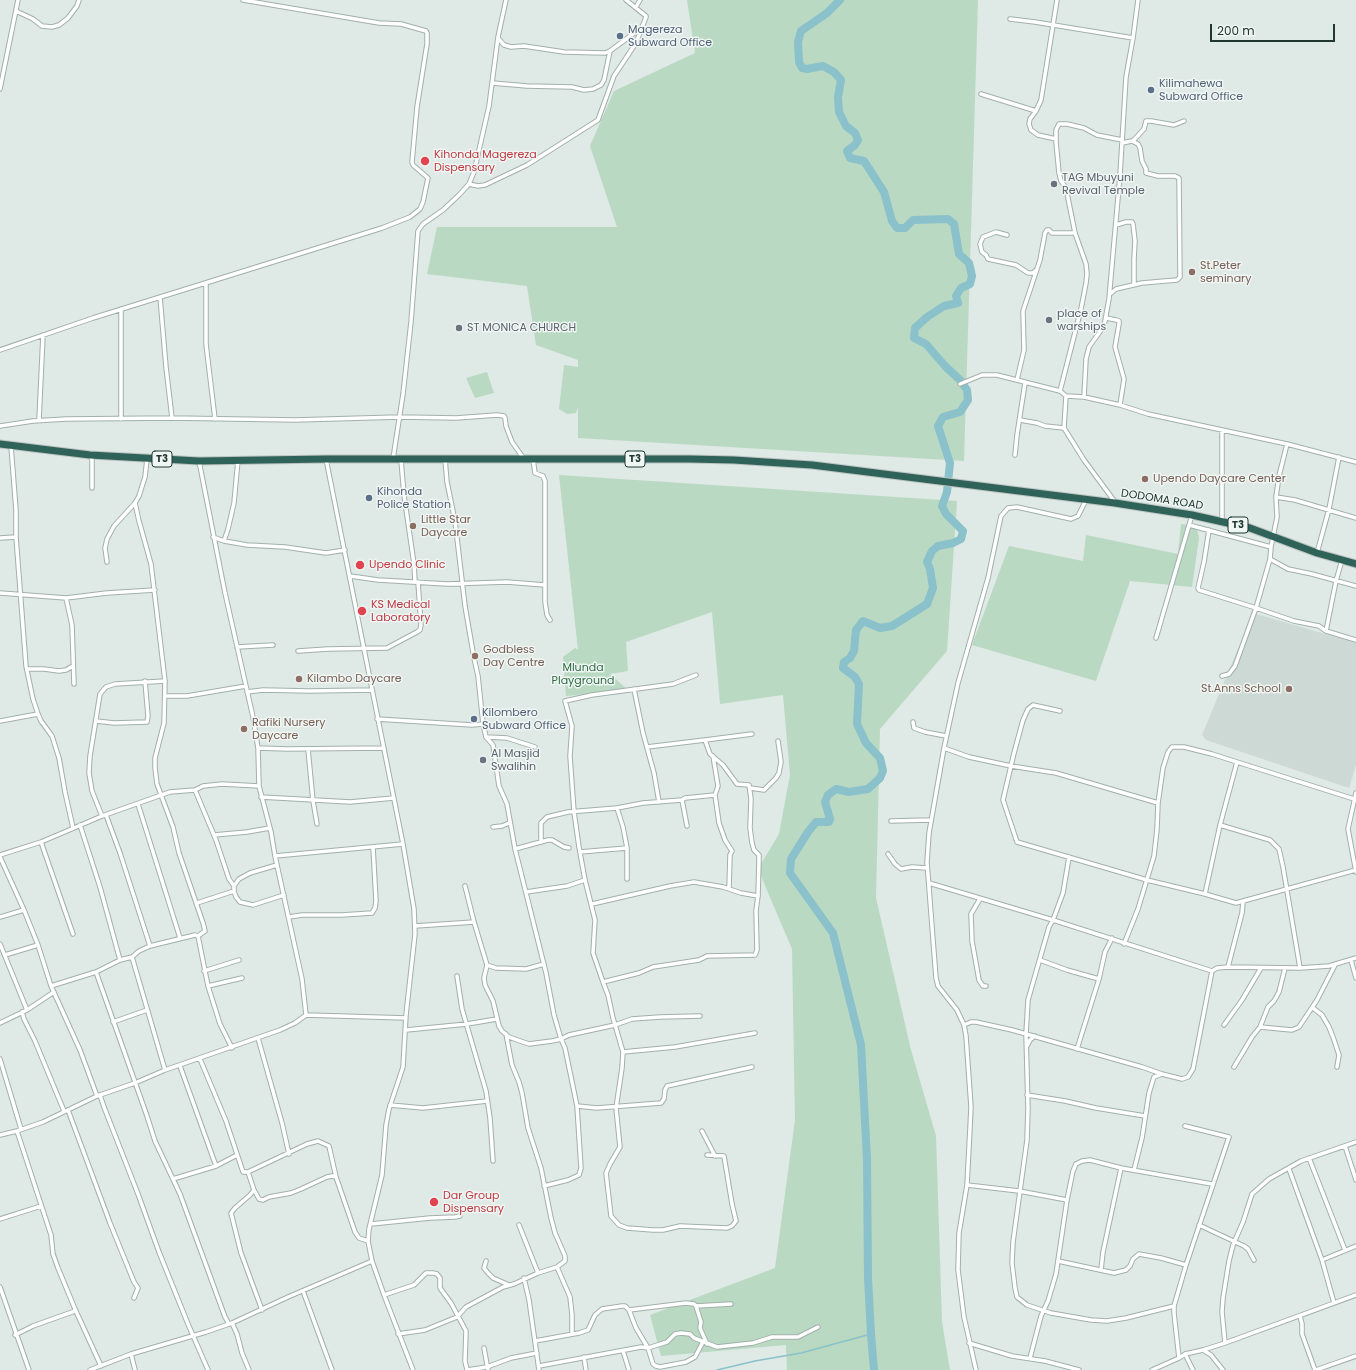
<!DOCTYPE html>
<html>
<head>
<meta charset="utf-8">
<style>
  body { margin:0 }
  #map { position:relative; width:1356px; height:1370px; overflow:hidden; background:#dfe9e5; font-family:Poppins,sans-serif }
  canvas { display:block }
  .scale { position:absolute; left:1210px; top:24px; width:125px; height:18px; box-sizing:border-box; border:2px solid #213832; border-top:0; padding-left:5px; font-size:12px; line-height:14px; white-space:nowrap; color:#213832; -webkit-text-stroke:3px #eff6f3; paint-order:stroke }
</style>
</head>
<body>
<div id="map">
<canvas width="1356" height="1370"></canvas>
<div class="scale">200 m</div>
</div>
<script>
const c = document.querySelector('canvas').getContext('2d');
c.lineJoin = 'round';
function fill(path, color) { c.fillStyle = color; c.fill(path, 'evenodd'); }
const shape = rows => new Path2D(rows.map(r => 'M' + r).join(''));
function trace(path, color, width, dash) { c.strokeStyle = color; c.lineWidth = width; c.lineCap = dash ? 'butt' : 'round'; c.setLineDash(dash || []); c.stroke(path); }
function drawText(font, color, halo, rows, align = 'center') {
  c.font = font + ' Poppins,sans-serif'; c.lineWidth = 3; c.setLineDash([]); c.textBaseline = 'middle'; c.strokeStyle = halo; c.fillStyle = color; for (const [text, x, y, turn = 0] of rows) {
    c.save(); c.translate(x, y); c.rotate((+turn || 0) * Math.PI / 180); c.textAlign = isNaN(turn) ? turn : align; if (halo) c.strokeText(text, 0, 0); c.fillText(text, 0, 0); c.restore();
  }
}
fill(shape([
  [1253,613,1356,643,1356,765,1349,788,1206,740,1202,735]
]), '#cdd9d4');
fill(shape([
  [687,0,978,0,964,461,578,438,578,407,576,413,567,414,559,409,564,365,578,367,578,360,536,345,527,286,427,274,437,227,617,227,590,146,614,91,695,53],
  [487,372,494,393,475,398,466,378],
  [559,475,957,501,947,651,880,729,876,898,911,1050,936,1136,942,1322,950,1370,787,1370,786,1345,661,1356,650,1315,775,1268,795,1120,792,949,758,869,779,834,790,775,783,695,720,704,712,612,626,642,628,671,610,674,628,690,566,696,563,657,575,648,578,650],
  [1181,524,1196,526,1199,538,1192,587,1130,581,1096,681,972,645,1009,546,1083,561,1086,535,1178,554]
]), '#b9d9c2');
trace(shape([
  [717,1370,755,1361,801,1353,871,1334]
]), '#8ac1cb', 1.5);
trace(shape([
  [840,0,827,13,801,31,798,42,799,62,802,68,807,69,823,66,834,72,841,80,838,97,839,112,846,126,855,133,858,140,855,145,847,151,850,158,864,161,884,192,892,221,897,228,905,228,913,220,948,219,954,224,959,254,969,263,972,276,970,284,961,288,956,296,958,303,944,306,927,317,915,328,914,338,926,344,946,367,960,380,967,390,968,400,960,412,943,417,938,426,950,463,947,492,942,506,946,514,963,531,961,539,953,543,938,546,932,551,927,562,930,569,933,588,927,604,892,626,880,628,863,621,856,630,854,651,850,658,844,662,843,668,855,677,859,684,857,724,866,743,880,758,883,771,880,778,868,789,849,792,836,789,828,795,825,802,830,819,829,822,816,822,808,832,791,859,790,873,833,933,861,1045,867,1159,868,1278,871,1334,874,1370]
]), '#8ac1cb', 8);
const street = shape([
  [636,7,640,0],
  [16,11,33,19,42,26,52,27,59,25,68,18,77,6,79,0],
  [1010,19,1035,22,1133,38],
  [498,38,504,45,511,47,524,46,564,52,605,53,610,51,637,31,640,30],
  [492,83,527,86,572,87,584,90,593,89,601,85,604,80,610,51],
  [0,89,18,0],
  [981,94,1036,111],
  [1056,139,1038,135,1031,130,1029,124,1030,119,1036,111,1041,100,1057,0],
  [1133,141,1144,129,1146,121,1151,121,1174,125,1184,121],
  [469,184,478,186,485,185,527,165,598,120,614,76,636,43,646,17,646,16,626,0],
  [1116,225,1126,222,1132,222,1133,224,1135,241,1134,259,1134,285],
  [1007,235,996,232,983,237,980,244,982,252,986,255,988,259,1016,265,1028,273,1033,273,1036,270],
  [206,283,206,344,215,419],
  [1110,294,1116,289,1142,283,1177,280,1180,277,1179,178,1175,176,1158,176,1146,173,1146,169,1142,161,1140,148,1138,144,1132,141,1122,143],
  [160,297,166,367,172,418],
  [1106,318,1116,320,1119,321,1119,324,1115,347,1124,379,1120,405],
  [0,350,93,318,382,228,410,217,420,209,423,202,428,178,413,165,412,162,417,107,427,44,427,33,426,31,401,24,379,23,243,0],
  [1017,380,1024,350,1023,311,1040,260,1045,233,1047,230,1049,230,1052,233,1075,233],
  [960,384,982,375,997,375,1060,391,1066,396,1084,397,1120,405,1148,414,1287,444,1356,462],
  [1060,391,1081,309,1086,283,1087,274,1086,264,1075,233,1066,188,1061,181,1059,173,1056,142,1056,130,1059,124,1067,124,1084,128,1097,135,1122,140],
  [1066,396,1064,428,1084,460,1115,502],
  [1084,397,1086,359,1089,347,1104,326,1109,299,1120,175,1126,77,1133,38,1138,0],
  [121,419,121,309],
  [39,420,43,335],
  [1020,420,1037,423,1045,426,1064,428],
  [0,426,33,421,66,419,172,418,295,420,399,417,456,418,497,415,504,416,505,418,506,426,512,442,524,459],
  [11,446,16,510,16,537,26,666,33,699,38,714,41,721,52,736,59,758,65,792,73,828],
  [90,455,92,460,92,488],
  [1015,455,1017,435,1025,383],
  [326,459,403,844,414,909,415,934,406,1015,403,1067,389,1109,386,1125,382,1175,369,1229,368,1241,372,1261,384,1295,413,1370],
  [393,459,403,394,411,322,418,231,423,224,443,210,459,195,469,184,474,172,489,106,498,37,506,0],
  [445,459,447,482,455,521,465,606,474,658,478,676,483,724,486,737,493,745,499,786,507,804,515,849,546,973,554,1015,561,1039,565,1048,577,1106,581,1168,579,1175,568,1180,544,1186],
  [533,459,535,473,543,476,545,481,545,602,547,615,550,620],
  [401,460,404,495,414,564,415,582],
  [199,461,225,593,253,717,258,748,259,786,271,832,275,856,302,979,306,1015],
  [1276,497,1295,500,1356,518],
  [135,503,139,521,151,564,165,681,164,723,155,758,155,768,157,784,173,827,179,853,203,923,205,931,198,936],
  [1222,521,1222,430],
  [1189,525,1271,547],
  [1209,530,1204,562,1198,588,1199,590,1256,608,1294,621,1319,626,1326,631,1356,640],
  [213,537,224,541,247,545,285,547,326,553,345,550],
  [0,538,16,537],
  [224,541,228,529,234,503,238,460],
  [1317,553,1329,509,1339,457],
  [1270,559,1288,569,1312,574,1356,586],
  [107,562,105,548,107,539,114,526,135,503,139,496,145,477,147,459],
  [350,576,378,580,447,584,507,582,545,585],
  [0,593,66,598,107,593,155,590],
  [66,598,72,625,74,684],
  [1326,631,1336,581,1342,560],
  [1156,638,1192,515],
  [237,647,273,645],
  [298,651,328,649,387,648,417,632,420,630,421,625,418,582],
  [27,669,44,669,59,671,66,670,73,666],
  [696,675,673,684,592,695,565,701,572,726,570,756,574,812,579,847,585,880,595,920,593,953,603,982,608,995,613,1018,623,1052,622,1068,616,1108,620,1147,610,1164,606,1173,611,1216,619,1225,627,1228,653,1230,663,1230,680,1226,727,1228,732,1226,736,1221,732,1204,724,1156,707,1155],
  [1222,676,1229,674,1235,666,1256,608,1270,559,1271,547,1277,517,1276,497,1279,476,1287,444],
  [634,689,643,733,654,773,659,802],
  [247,692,263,690,309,691,372,690],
  [165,696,187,696,246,686],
  [1060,711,1033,705,1028,709,1023,720,1014,753,1003,800,1017,842,1147,880,1205,894,1236,903,1356,870],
  [377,719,472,725,483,724],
  [0,721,38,714],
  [96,721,114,723,147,722,148,716,145,681],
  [913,722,914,728,925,732,946,736],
  [486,737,507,738,535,747],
  [705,740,752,734],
  [647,747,705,740,710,754,723,765,737,784,749,785,751,799,750,828,752,843,754,850,759,855,759,860,758,896],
  [258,748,288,749,384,748],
  [944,748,969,757,1011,766,1056,773,1158,803],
  [308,749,313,801,317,824],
  [713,756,718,786,715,795],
  [750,788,764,790,776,778,779,773,781,762,778,741],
  [195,790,216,840,229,879,234,886,234,891,236,897,240,902,253,905,284,895],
  [261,797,350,802,394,798],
  [682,800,687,826],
  [138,804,180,938],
  [617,808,643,803,682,800,685,798,715,795,719,823,725,840,732,851,730,855,729,889],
  [106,815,120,853,150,946],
  [102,816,92,791,89,773,90,756,100,694,106,687,115,684,165,681],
  [891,821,930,820],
  [80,825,100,887,120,960],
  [1220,825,1270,840,1279,849,1283,867,1300,968],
  [493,827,502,826,509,823],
  [214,835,247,832,270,828],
  [41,842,73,934],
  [541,842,541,823,547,817,568,812,617,808,623,827,627,848,627,879],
  [515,849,548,840,552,840,564,847,569,848],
  [580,852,627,848],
  [888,854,895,864,901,869,912,867,927,868],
  [0,855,41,842,102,816,170,792,195,790,203,786,222,784,259,786],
  [275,856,403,844],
  [0,857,24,910,38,945,51,986,80,1050,97,1096],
  [1069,857,1063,893,1053,920,1049,927,1028,1000,1026,1034,1028,1108,1027,1140,1013,1242,1012,1263,1015,1288,1017,1297,1027,1305,1051,1313,1091,1320,1107,1321,1126,1318,1174,1306],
  [1356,872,1348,829,1356,793],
  [929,883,1053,920,1212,971,1217,968,1228,967,1300,968,1329,966,1356,958],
  [234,886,239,879,250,873,277,865],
  [465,886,474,922,487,965,496,968,526,969,544,964],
  [526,892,567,886,585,880],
  [1205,894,1220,825,1237,762,1354,799],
  [980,899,971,914,972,941,979,980,983,986,986,986],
  [197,903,234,891],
  [592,904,670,886,694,882,723,887,741,893,758,896,756,911,757,950,755,955,707,956,699,960,653,967,639,973,603,982],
  [0,917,24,910],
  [289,917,302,915,342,915,372,913,375,908,376,901,373,847],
  [415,926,474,922],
  [0,944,27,1010],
  [1124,944,1138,909,1154,856,1157,829,1158,803,1163,768,1168,752,1172,747,1184,747,1212,754,1237,762],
  [5,955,38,945],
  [132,957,165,1070],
  [1040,960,1067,970,1099,979],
  [1351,960,1356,978],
  [487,965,484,978,485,985,493,1001,499,1026,502,1031,509,1037,523,1042,529,1044,552,1041,561,1039,569,1035,615,1025,632,1019,660,1017,700,1016],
  [1228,967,1242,913,1243,902],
  [204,971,239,960],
  [96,972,147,1116,155,1141,180,1194,225,1317,229,1324],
  [457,976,462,1009,486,1091,490,1118,493,1161],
  [51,986,96,972,120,960,132,957,139,951,150,946,195,935,198,936,208,986,220,1024,232,1048],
  [208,986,242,978],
  [1313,1008,1322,1015,1329,1027,1333,1037,1339,1055,1337,1067],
  [22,1012,24,1019,35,1041,64,1111],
  [113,1022,147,1010],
  [0,1023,27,1010,54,992],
  [964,1025,971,1022,976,1022,1012,1030,1142,1067,1162,1074],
  [1224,1025,1242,1000,1261,968],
  [1260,1027,1292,1030,1299,1027,1317,1000,1335,965],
  [406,1030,467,1024,497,1019],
  [258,1038,282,1123,289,1154],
  [1027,1046,1030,1040,1035,1036],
  [1077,1049,1099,979,1105,952,1112,938],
  [623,1052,675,1047,755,1033],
  [0,1059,21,1129],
  [200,1059,226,1121,243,1172,248,1172,307,1144,318,1141,329,1146,336,1177],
  [180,1066,216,1166],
  [1234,1067,1252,1037,1260,1027,1268,1007,1274,1001,1279,992,1285,968],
  [100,1095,104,1107,138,1194,159,1252,188,1324,208,1370],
  [1027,1095,1065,1101,1096,1108,1145,1116],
  [390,1105,423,1108,487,1101],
  [577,1106,597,1108,661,1103,664,1099,665,1090,667,1086,752,1067],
  [68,1110,110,1223,134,1282,138,1288,134,1298],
  [17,1131,51,1235,53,1254,58,1268,75,1309,101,1366],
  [702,1131,715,1156],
  [0,1135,17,1131,43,1122,97,1096,135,1083,165,1070,280,1030,295,1023,306,1015,406,1018],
  [1345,1146,1356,1180],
  [1309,1158,1345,1250],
  [1289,1169,1322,1260,1334,1303],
  [1134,1170,1142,1138,1149,1093,1154,1077,1162,1074,1182,1079,1188,1077,1193,1069,1212,971],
  [248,1172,254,1190,259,1199,263,1200,269,1197,291,1193,301,1189,327,1177,332,1176,336,1177,355,1232,359,1238,368,1241],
  [173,1179,216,1166,237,1155],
  [967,1185,1019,1191,1067,1200],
  [254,1190,250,1195,235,1208,231,1213,241,1253,262,1310],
  [0,1219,41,1206],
  [371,1224,430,1218,455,1217,460,1216],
  [519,1225,538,1273],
  [1199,1225,1244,1246,1248,1249,1254,1260],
  [1322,1260,1356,1246],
  [486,1261,484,1268,488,1273,493,1278,509,1285],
  [1058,1261,1114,1273,1126,1270,1130,1266,1133,1259,1139,1254,1161,1258,1186,1265],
  [557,1267,570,1297,572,1315,572,1334],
  [1101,1270,1103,1252,1121,1168],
  [524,1278,529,1300,539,1370],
  [0,1287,29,1370],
  [303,1291,332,1370],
  [384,1295,414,1285,426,1273,433,1273,437,1274,440,1278,440,1288,451,1303,466,1331,465,1361,467,1370],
  [696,1306,731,1304],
  [629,1310,636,1328,648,1348,653,1364,656,1366,660,1367,686,1362,695,1357,703,1342],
  [1300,1316,1302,1324,1302,1334,1315,1370],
  [232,1323,237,1334,242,1353,249,1370],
  [398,1334,425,1330,457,1317,466,1307,503,1287,514,1284,538,1273,557,1267,565,1261,565,1256,555,1233,551,1218,541,1168,528,1128,522,1093,519,1082,512,1065,506,1034],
  [15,1335,33,1326,75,1311],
  [535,1341,579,1333,588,1330,595,1315,602,1309,622,1306,625,1306,629,1310,686,1303,694,1304,696,1306,701,1322,700,1328,707,1344],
  [969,1343,1012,1356,1045,1361,1079,1370],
  [1225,1343,1222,1312,1223,1298,1229,1261,1233,1245,1243,1222,1252,1194,1269,1179,1301,1161,1356,1142],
  [484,1348,488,1370],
  [1203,1350,1211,1355,1223,1370],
  [623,1351,629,1370],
  [131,1354,135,1370],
  [1185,1354,1193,1370],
  [584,1357,586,1370],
  [1030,1358,1041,1316,1048,1301,1056,1274,1067,1200,1073,1171,1076,1164,1082,1161,1090,1160,1121,1168,1212,1184],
  [1179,1358,1174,1313,1174,1306,1186,1265,1229,1137,1185,1126],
  [539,1366,641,1347,648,1348,667,1342,675,1334,681,1333,690,1334,694,1338,717,1347,753,1343,772,1337,798,1337,818,1327],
  [90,1370,131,1354,206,1332,232,1323,288,1297,372,1261],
  [467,1370,487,1367,511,1358,537,1353],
  [976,1370,964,1317,958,1270,959,1233,967,1185,970,1128,971,1107,966,1036,964,1025,957,1010,938,986,936,978,927,862,929,833,944,748,958,683,988,578,1001,516,1008,508,1017,507,1071,519,1078,516,1086,500],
  [1152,1370,1179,1358,1185,1354,1203,1350,1225,1343,1356,1295],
  [1316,1370,1356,1356]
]);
const highway = shape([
  [0,444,90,455,199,461,326,459,690,459,734,460,812,465,1115,503,1192,515,1250,528,1317,553,1356,564]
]);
trace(street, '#a2b0ac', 5.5);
trace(highway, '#bcc3c2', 9);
trace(street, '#fff', 3.5);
trace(highway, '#2f6258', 7);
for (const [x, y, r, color] of [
  [620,36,4,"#5c6f8a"],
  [1151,90,4,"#5c6f8a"],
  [425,161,5,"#e0444e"],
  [1054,184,4,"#6b7280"],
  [1192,272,4,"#8d6e63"],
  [1049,320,4,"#6b7280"],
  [459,328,4,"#6b7280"],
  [1145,479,4,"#8d6e63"],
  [369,498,4,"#5c6f8a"],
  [413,526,4,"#8d6e63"],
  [360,565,5,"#e0444e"],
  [362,611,5,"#e0444e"],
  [475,656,4,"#8d6e63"],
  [299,679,4,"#8d6e63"],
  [1289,689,4,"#8d6e63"],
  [474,719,4,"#5c6f8a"],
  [244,729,4,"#8d6e63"],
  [483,760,4,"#6b7280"],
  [434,1202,5,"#e0444e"]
]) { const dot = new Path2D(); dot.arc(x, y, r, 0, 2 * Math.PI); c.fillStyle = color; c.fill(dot); trace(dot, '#eff6f3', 1.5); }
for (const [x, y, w] of [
  [162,459,20],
  [635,459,20],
  [1238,525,20]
]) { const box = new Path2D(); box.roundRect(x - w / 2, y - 8, w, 16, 3); c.fillStyle = '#eff6f3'; c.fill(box); trace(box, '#213832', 1); }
drawText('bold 10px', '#213832', null, [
  ["T3",162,459],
  ["T3",635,459],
  ["T3",1238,525]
]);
drawText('11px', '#4e5e75', '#eff6f3', [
  ["Magereza",628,30],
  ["Subward Office",628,43],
  ["Kilimahewa",1159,84],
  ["Subward Office",1159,97],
  ["Kihonda",377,492],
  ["Police Station",377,505],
  ["Kilombero",482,713],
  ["Subward Office",482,726]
], 'left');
drawText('11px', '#be3a42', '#eff6f3', [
  ["Kihonda Magereza",434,155],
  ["Dispensary",434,168],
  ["Upendo Clinic",369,565],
  ["KS Medical",371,605],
  ["Laboratory",371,618],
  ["Dar Group",443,1196],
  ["Dispensary",443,1209]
], 'left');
drawText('11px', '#5b616d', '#eff6f3', [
  ["TAG Mbuyuni",1062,178],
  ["Revival Temple",1062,191],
  ["place of",1057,314],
  ["warships",1057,327],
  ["ST MONICA CHURCH",467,328],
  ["Al Masjid",491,754],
  ["Swalihin",491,767]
], 'left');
drawText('11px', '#785e54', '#eff6f3', [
  ["St.Peter",1200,266],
  ["seminary",1200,279],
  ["Upendo Daycare Center",1153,479],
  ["Little Star",421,520],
  ["Daycare",421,533],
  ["Godbless",483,650],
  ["Day Centre",483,663],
  ["Kilambo Daycare",307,679],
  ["St.Anns School",1281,689,"right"],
  ["Rafiki Nursery",252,723],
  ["Daycare",252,736]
], 'left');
drawText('11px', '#213832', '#eff6f3', [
  ["DODOMA ROAD",1162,500,9]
]);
drawText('11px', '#2f6c46', '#eff6f3', [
  ["Mlunda",583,668],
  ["Playground",583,681]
]);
</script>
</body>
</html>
